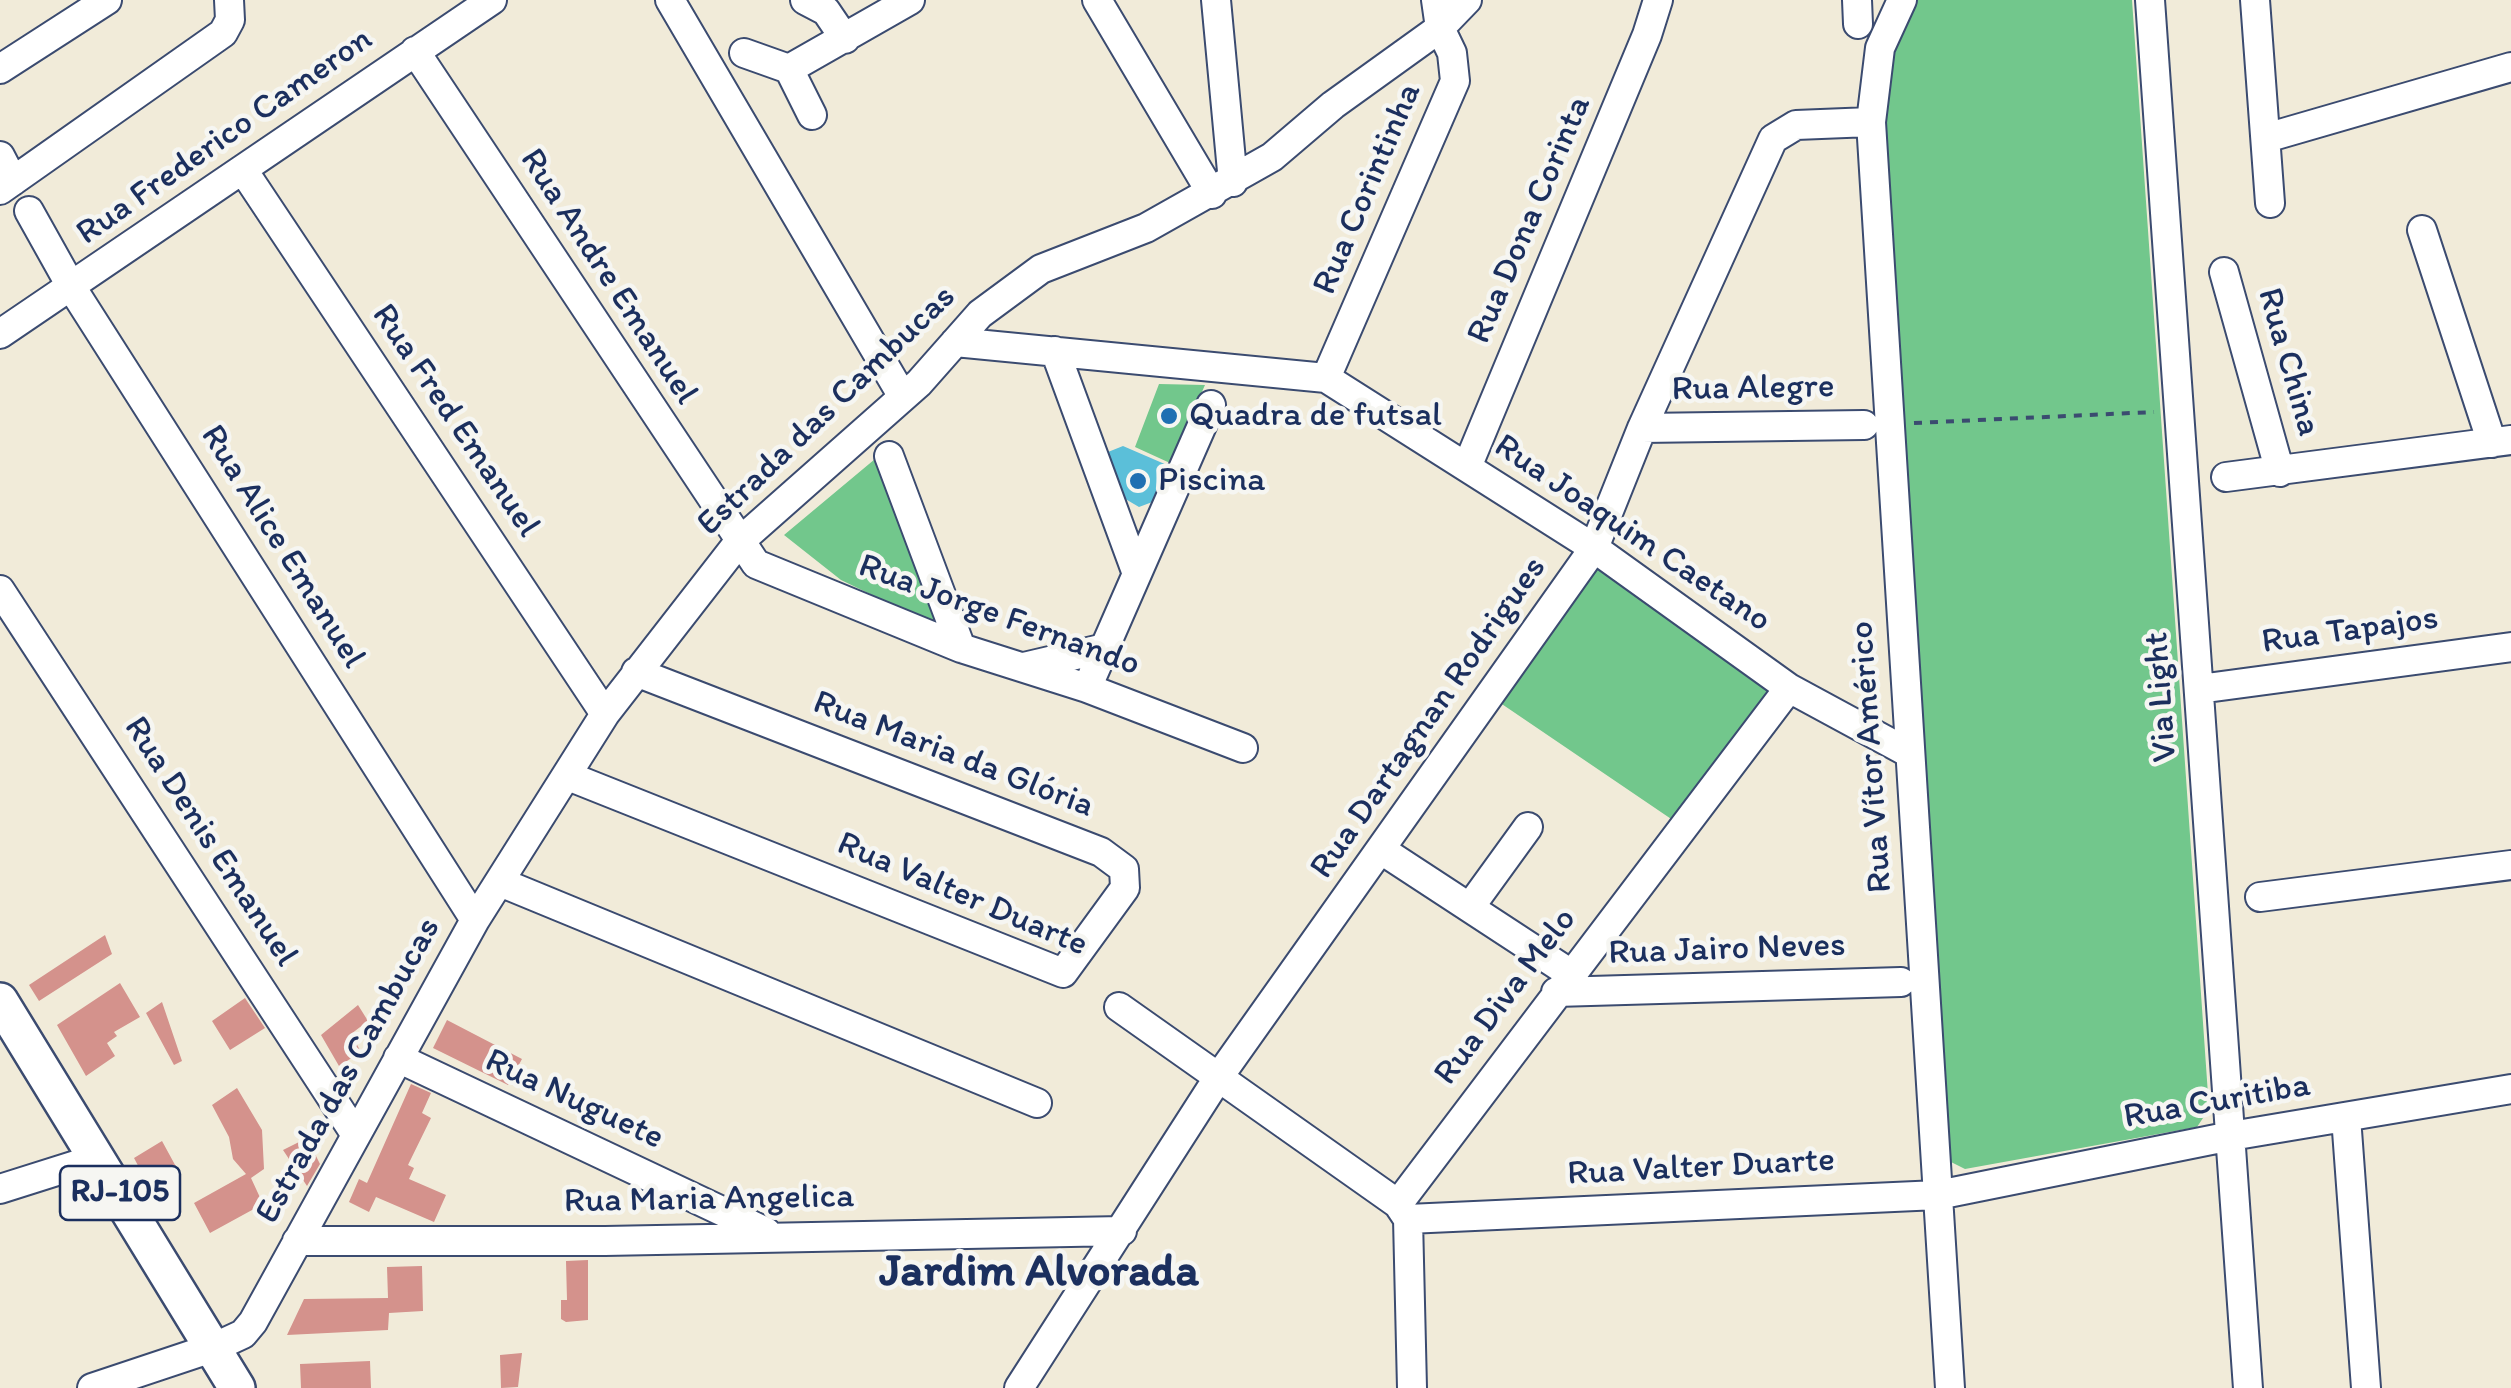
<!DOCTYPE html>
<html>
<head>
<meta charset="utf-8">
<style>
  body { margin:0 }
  canvas { display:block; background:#f1ebd9 }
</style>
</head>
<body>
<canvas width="2511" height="1388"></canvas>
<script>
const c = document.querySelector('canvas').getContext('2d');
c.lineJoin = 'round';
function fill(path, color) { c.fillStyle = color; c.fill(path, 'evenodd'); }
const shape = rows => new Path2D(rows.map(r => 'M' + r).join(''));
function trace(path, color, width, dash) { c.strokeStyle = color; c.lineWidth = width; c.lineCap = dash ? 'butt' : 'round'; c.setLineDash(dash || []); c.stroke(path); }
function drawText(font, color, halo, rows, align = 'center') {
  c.font = font + ' Itim,sans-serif'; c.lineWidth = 9; c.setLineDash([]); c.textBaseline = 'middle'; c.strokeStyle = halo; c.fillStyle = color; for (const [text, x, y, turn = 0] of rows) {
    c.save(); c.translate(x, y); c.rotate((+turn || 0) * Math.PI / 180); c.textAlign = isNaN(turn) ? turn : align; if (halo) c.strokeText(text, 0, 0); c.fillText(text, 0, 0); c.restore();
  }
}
fill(shape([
  [1906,0,2132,0,2209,1109,2197,1127,1965,1169,1941,1157,1876,76],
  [1159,384,1205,385,1170,463,1135,447],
  [875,459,888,464,945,630,841,580,784,535],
  [1594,548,1789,688,1683,827,1490,696]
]), '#72c78c');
fill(shape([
  [1123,446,1167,465,1155,501,1139,507,1122,497,1103,454]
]), '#5bbfd9');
fill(shape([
  [105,935,112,954,39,1001,29,985],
  [120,983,140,1017,114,1032,117,1036,107,1043,115,1056,86,1076,57,1025],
  [245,998,265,1028,230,1050,212,1021],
  [162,1002,182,1061,174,1065,146,1013],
  [358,1005,368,1021,351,1034,361,1052,339,1066,321,1035],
  [447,1020,522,1059,508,1085,433,1048],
  [411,1084,431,1093,422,1113,431,1118,408,1165,414,1168,409,1179,446,1195,434,1222,376,1197,369,1212,349,1202,359,1179,367,1183],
  [237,1088,262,1130,264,1169,251,1178,263,1204,210,1233,194,1203,246,1174,233,1159,229,1137,212,1105],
  [307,1138,320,1164,307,1186,283,1150],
  [162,1141,180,1174,152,1192,134,1158],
  [588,1260,588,1320,566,1322,561,1319,561,1300,567,1300,566,1261],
  [422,1266,423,1311,389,1313,388,1330,287,1335,304,1299,388,1298,387,1267],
  [522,1353,518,1387,501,1388,500,1355],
  [370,1361,371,1388,301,1388,300,1364]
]), '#d4928c');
const minor = shape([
  [670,0,903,397],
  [805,0,826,11,845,39],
  [1097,0,1212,194],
  [1216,0,1233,182],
  [1857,0,1858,24],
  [1902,0,1880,48,1871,122,1950,1388],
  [2150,0,2248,1388],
  [2255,0,2270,203],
  [415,51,756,564,961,648,1087,688,1243,748],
  [744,53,789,69,812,115],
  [0,69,107,0],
  [789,69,910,0],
  [2266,138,2511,67],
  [0,156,13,181],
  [243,170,605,714],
  [0,190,223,33,230,20,229,0],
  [29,211,72,288,475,920],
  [2422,230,2492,443],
  [2224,272,2280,472],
  [0,334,492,0],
  [955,342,1326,378,1594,548,1789,688,1909,753],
  [1055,351,1137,574],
  [1326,378,1455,81,1452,53,1440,28,1436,0],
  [1642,428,1864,425],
  [889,456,961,648],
  [1467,467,1647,35,1658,0],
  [2226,477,2511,440],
  [0,590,356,1135],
  [1024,667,1105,648],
  [1087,688,1211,405],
  [2199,689,2511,647],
  [568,776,1063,973,1125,888,1124,869,1101,852,636,672],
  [1383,851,1571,974],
  [500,882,1037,1103],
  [2260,897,2511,865],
  [1470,907,1528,827],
  [1556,992,1901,982],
  [1119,1007,1398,1204],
  [398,1058,766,1232],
  [2346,1117,2366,1388],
  [0,1189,98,1158],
  [1408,1219,1938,1195,2231,1136,2511,1089],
  [297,1241,605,1241,1122,1231],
  [92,1388,215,1347,243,1334,253,1322,475,920,605,714,738,543,919,383,980,314,1041,269,1146,228,1272,157,1333,105,1440,28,1467,0],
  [1019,1388,1218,1078,1594,548,1642,428,1773,139,1796,125,1871,122],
  [1412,1388,1408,1219,1398,1204,1789,688]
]);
const major = shape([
  [0,1001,237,1388]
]);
trace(minor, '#3b4b70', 32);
trace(major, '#3b4b70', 40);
trace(shape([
  [1914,423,2154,412]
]), '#3b4b70', 4, [8, 8]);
trace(minor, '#fff', 28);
trace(major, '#fff', 35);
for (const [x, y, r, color] of [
  [1169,416,10,"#1f6fb2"],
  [1138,481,10,"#1f6fb2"]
]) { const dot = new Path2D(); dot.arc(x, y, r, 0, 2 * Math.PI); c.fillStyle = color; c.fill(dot); trace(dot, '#f6f6f2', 4); }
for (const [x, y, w] of [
  [120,1193,120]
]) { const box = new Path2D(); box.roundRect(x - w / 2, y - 27, w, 54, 8); c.fillStyle = '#f6f6f2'; c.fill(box); trace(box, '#1b2f5e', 2.5); }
drawText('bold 32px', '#1b2f5e', null, [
  ["RJ-105",120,1193]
]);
drawText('35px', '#1b2f5e', '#f6f6f2', [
  ["Rua Frederico Cameron",225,137,-35],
  ["Rua Corintinha",1368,189,-67],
  ["Rua Dona Corinta",1530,220,-67],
  ["Rua Andre Emanuel",608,277,57],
  ["Rua China",2288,362,74],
  ["Rua Alegre",1753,389,-1],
  ["Estrada das Cambucas",827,411,-44],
  ["Rua Fred Emanuel",455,421,56],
  ["Rua Joaquim Caetano",1632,534,34],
  ["Rua Alice Emanuel",282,547,58],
  ["Rua Jorge Fernando",999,616,20],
  ["Rua Tapajos",2350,631,-8],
  ["Via Light",2162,697,-94],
  ["Rua Dartagnan Rodrigues",1429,718,-55],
  ["Rua Maria da Glória",953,755,21],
  ["Rua Vítor Américo",1872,757,-94],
  ["Rua Denis Emanuel",210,842,57],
  ["Rua Valter Duarte",962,895,23],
  ["Rua Jairo Neves",1727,950,-2],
  ["Rua Diva Melo",1506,997,-53],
  ["Estrada das Cambucas",349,1071,-61],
  ["Rua Nuguete",574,1100,25],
  ["Rua Curitiba",2217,1102,-10],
  ["Rua Valter Duarte",1701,1168,-3],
  ["Rua Maria Angelica",709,1200,-1]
]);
drawText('35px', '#1b2f5e', '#f6f6f2', [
  ["Quadra de futsal",1189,416],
  ["Piscina",1158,481]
], 'left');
drawText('bold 45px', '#1b2f5e', '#f6f6f2', [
  ["Jardim Alvorada",1039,1274]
]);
</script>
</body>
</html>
